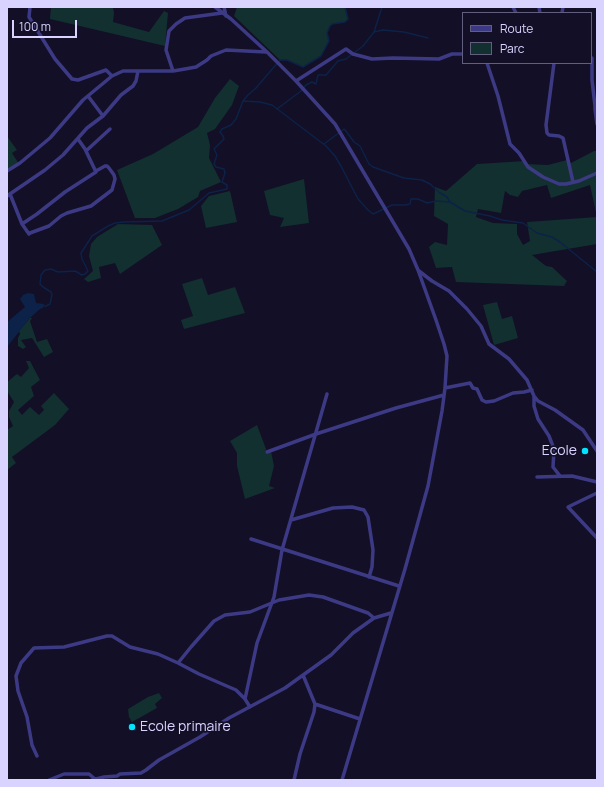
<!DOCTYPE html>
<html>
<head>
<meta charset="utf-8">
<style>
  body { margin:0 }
  #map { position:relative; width:604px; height:787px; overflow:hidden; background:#130f26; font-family:Manrope,sans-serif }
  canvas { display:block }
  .frame { position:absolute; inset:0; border:8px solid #d9d4ff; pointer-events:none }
  .legend { position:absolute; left:462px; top:12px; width:130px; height:52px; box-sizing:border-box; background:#130f26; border:1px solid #625e7d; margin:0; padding:5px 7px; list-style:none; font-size:12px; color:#d9d4ff }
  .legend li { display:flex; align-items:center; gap:8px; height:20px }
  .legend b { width:20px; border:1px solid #625e7d }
  .scale { position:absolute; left:12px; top:20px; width:65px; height:18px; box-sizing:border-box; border:2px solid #d9d4ff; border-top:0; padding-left:5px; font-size:12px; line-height:14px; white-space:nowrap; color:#d9d4ff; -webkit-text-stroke:3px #130f26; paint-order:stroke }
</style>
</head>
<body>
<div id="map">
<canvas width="604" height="787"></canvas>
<div class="frame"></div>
<ul class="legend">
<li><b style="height:5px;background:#3d3a85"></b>Route</li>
<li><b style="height:11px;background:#12302f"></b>Parc</li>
</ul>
<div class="scale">100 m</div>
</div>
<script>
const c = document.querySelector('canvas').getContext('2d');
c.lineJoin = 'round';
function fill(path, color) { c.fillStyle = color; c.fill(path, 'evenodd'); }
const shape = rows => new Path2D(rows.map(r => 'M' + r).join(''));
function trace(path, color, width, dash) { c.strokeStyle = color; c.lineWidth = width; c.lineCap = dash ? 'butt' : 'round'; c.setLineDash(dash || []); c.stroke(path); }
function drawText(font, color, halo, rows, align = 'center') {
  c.font = font + ' Manrope,sans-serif'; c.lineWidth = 3.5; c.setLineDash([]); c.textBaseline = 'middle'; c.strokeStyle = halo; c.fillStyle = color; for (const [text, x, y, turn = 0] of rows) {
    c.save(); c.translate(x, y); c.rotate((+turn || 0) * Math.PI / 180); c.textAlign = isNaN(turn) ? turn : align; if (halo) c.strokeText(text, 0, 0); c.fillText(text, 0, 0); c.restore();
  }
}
fill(shape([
  [51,7,113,7,114,13,113,22,149,32,164,11,168,13,165,46,50,19],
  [237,7,345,7,348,19,345,22,332,24,330,26,327,33,329,41,321,56,303,67,287,60,280,60,234,16],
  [230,79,239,86,232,105,215,129,207,133,210,145,209,158,221,182,200,191,198,197,178,209,155,218,135,218,117,170,153,154,198,127,215,98],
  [7,136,17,150,12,153,19,164,7,173],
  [594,151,597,151,597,244,532,255,546,266,552,267,567,281,564,286,456,282,452,267,436,268,429,247,435,242,447,245,448,224,434,216,435,187,446,191,477,164,525,161,526,164,548,165,567,160,571,163],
  [547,185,551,198,590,185,597,217,527,222,530,241,523,245,517,234,517,224,493,223,476,217,478,209,501,213,505,191,510,195,518,197,522,191],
  [304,179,309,223,280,227,284,218,270,215,264,191],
  [230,191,237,222,206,228,201,206,209,196],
  [118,224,152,225,162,245,120,274,115,263,99,267,101,278,88,282,84,279,93,271,89,256,91,244,97,237],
  [202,278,208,295,235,287,245,313,184,329,181,320,193,316,182,284],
  [497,302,502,319,512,316,518,338,494,345,483,305],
  [30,318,32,318,30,321,37,342,47,339,53,352,44,357,32,338,21,340,26,347,23,349,18,346,18,338,20,334,19,331],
  [26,361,30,361,40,380,31,387,34,396,18,410,22,415,30,407,39,415,44,410,41,406,54,393,69,409,55,425,12,457,16,463,7,470,7,430,13,426,9,417,9,411,14,402,7,391,7,382,17,374,21,377,29,368],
  [257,425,266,449,265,453,271,451,274,466,269,486,275,488,245,499,237,466,237,453,230,441],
  [159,693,162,698,155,704,157,708,132,722,129,717,128,709,148,697]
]), '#12302f');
fill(shape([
  [28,293,34,294,36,303,44,304,43,308,40,309,30,318,7,347,7,322,25,307,20,299,23,295]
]), '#0c2248');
trace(shape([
  [374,32,382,7],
  [243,101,260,102,272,105,326,146,335,156,341,166,358,199,368,210,373,214,392,205,405,205,410,204,411,199,418,199,427,203,436,201,450,202,465,211,490,216,502,220,523,223,537,233,552,237,560,242,597,272],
  [277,109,301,91,306,85,312,82,316,84,318,75,326,75,338,61,346,59,363,46,374,32,383,30,404,32,428,38],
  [324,144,344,129,346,131,354,142,360,146,369,164,373,167,404,178,422,180,430,184,440,193,447,197,450,202],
  [43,306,46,306,50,304,52,295,51,292,43,287,40,284,41,275,45,270,51,269,58,272,75,271,82,275,85,274,88,271,82,259,81,253,92,236,108,226,115,223,124,222,162,221,189,210,195,205,209,193,227,189,227,185,222,182,225,173,224,169,216,167,214,164,217,155,214,149,224,139,223,136,220,132,222,129,231,125,236,119,243,101,248,95,256,88,280,60,287,60,303,67,321,56,329,41,327,33,330,26,332,24,345,22,348,19,345,7]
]), '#0c2248', 1.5);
trace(shape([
  [30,7,29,17,55,59,72,79,78,80,106,70,112,76],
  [215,7,231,19,267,52,296,81,335,124,409,249,418,270,436,320,444,344,447,356,445,388,442,411,428,486,405,569,342,780],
  [224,7,226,16],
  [513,7,516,13],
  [539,7,540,13],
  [562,13,563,7],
  [592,58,592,80,595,106,595,109,597,109],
  [487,63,498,96,510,144,519,153,528,167,543,177,559,184,566,184,579,181,597,173],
  [554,63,546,125,547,133,549,135,559,136,563,138,573,182],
  [173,71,166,50,169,31,176,24,185,18,222,13],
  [296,81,346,49,353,54,372,59,393,58,439,59,452,54,463,54],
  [88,96,103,116],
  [595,109,597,124],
  [86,151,110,129],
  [7,171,20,163,50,138,83,100,112,76,123,71,173,71,185,69,196,67,207,60,211,56,226,50,266,52],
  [10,194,22,224,29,234,30,233,49,226,61,216,67,213,91,206,112,190,115,179,114,175,109,168,107,166,105,166,96,171],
  [7,196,45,170,63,155,87,128,103,116,121,95,133,86,136,81,138,71],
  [22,224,37,214,65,192,96,172,85,149,78,139],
  [419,271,432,281,449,291,467,309,481,326,489,344,509,359,527,380,534,396,538,401,555,410,583,430,597,451],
  [445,388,470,383,473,388,477,389,482,400,486,402,494,401,513,393,524,392,532,390],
  [534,396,534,406,538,419,549,436,554,449,553,467,560,476],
  [267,452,316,434,396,408,444,395],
  [537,477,572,476,597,482],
  [597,493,568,507,597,538],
  [291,520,333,508,352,507,364,510,368,517,373,550,372,567,369,577],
  [251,539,399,586],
  [178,663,191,647,214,621,225,615,250,612,279,600,309,595,323,597,368,613,374,618],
  [303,675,315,704,360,719],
  [245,699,257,643,274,597,282,550,327,394],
  [37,756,32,745,27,717,18,691,16,676,21,663,34,648,64,647,107,636,112,636,130,647,158,654,178,663,199,674,236,690,245,699,250,707],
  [49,780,64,774,89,774,95,779],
  [92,780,104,777,117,776,120,774,141,773,146,770,159,760,200,737,229,718,285,688,331,655,353,633,374,618,391,613],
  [294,780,300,754,314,712,315,704]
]), '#3d3a85', 3.5);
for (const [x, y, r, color] of [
  [585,451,4,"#00e5ff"],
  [132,727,4,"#00e5ff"]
]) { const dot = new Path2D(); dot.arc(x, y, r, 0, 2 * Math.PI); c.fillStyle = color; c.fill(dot); trace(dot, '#130f26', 1.5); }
drawText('14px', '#d9d4ff', '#130f26', [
  ["Ecole",577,451],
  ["Ecole primaire",140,727,"left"]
], 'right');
</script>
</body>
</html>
